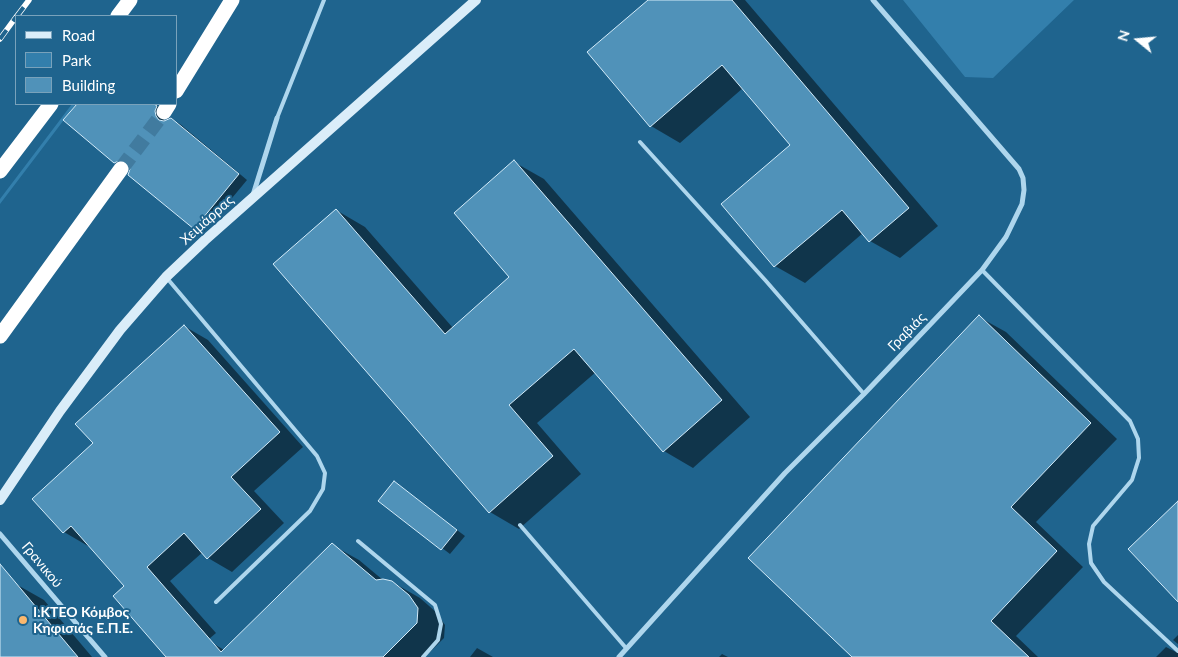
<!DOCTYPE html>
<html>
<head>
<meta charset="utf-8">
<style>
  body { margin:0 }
  #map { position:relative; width:1178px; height:657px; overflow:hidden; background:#1f648e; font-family:Lato,sans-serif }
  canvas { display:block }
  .legend { position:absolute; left:15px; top:15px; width:162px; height:90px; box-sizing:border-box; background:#1f648e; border:1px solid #79a2bb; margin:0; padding:6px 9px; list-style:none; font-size:15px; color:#fff }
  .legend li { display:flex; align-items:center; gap:10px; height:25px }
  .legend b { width:25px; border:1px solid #79a2bb }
  .north { position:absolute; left:1113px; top:15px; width:50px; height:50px; -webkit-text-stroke:4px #1f648e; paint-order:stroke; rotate:287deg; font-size:14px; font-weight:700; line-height:20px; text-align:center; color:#fff }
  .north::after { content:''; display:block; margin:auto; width:18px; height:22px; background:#fff; clip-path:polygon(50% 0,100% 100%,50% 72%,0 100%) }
</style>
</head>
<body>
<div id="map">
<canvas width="1178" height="657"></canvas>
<ul class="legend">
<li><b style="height:6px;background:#daedf9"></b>Road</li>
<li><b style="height:14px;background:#337fac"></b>Park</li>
<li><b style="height:14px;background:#5092b9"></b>Building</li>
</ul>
<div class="north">N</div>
</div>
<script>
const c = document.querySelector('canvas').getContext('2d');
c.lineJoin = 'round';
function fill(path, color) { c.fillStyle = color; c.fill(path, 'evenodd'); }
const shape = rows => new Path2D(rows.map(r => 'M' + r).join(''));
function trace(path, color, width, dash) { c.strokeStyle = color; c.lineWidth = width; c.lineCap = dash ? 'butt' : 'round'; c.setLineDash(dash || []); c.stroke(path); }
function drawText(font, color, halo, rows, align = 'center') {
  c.font = font + ' Lato,sans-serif'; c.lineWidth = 4; c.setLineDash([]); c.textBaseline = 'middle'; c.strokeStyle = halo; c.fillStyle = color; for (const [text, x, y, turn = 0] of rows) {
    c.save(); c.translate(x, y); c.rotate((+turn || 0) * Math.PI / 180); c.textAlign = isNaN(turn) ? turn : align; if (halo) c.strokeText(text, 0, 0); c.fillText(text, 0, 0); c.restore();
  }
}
fill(shape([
  [903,0,1074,0,993,78,965,77],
  [72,104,76,104,0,204,0,199]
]), '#337fac');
fill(shape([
  [650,0,745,0,938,226,900,258,870,241,863,233,805,283,775,266,723,204,791,145,743,88,680,143,651,126],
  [79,104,155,104,165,112,163,118,165,122,171,119,180,124,247,180,203,233,195,228,130,174,132,169,129,164,124,167,115,162,65,120],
  [514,162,544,179,750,417,693,468,664,451,596,372,537,423,581,474,519,529,490,512,336,210,365,227,453,328,511,278],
  [979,317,1006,332,1117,439,1036,522,1083,567,1016,636,1038,657,854,657],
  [184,326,208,340,303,447,254,491,284,523,232,572,208,558,203,552,170,581,216,633,188,657,175,657,126,587,90,545,88,546,64,532,94,443],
  [394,483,465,536,450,554,380,501],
  [332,545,359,560,383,580,392,582,420,598,436,612,445,625,444,638,425,657,208,657,214,644,224,650],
  [14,583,44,600,92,657,0,657,0,584],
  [1178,635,1178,644,1173,640],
  [1166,647,1178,653,1178,657,1156,657],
  [477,648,493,657,470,657],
  [722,654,728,657,719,657]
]), '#0007');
const building = shape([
  [648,0,732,0,909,208,869,242,842,210,774,267,721,204,790,145,722,65,650,127,587,52,648,0],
  [77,104,154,104,157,106,155,111,156,116,159,120,164,121,171,118,239,174,194,229,128,175,130,169,127,162,121,160,114,163,63,120,77,104],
  [514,160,722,400,663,452,574,349,509,405,553,456,489,513,273,264,336,209,445,334,509,277,454,213,514,160],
  [979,315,1091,423,1011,507,1057,551,991,621,1029,657,852,657,748,558,979,315],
  [184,325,280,432,231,477,261,509,207,559,184,533,147,567,221,652,332,543,376,580,383,579,392,581,409,595,418,608,417,623,383,657,166,657,113,596,124,586,71,526,63,533,32,499,93,443,75,424,184,325],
  [394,481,457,530,441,550,378,501,394,481],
  [1178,501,1178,602,1128,549,1178,501],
  [0,564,78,657,0,657,0,564]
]);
fill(building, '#5092b9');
trace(building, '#d3ebf9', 1);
trace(shape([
  [121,169,164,112]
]), '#417b9f', 15, [15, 8]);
trace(shape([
  [277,118,324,0],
  [640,142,766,281,864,394],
  [982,270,1130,421,1138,439,1139,458,1132,480,1093,526,1089,544,1091,563,1104,582,1178,651],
  [166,277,317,456,325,473,323,489,310,511,216,602],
  [520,525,626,648],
  [358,541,435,605,441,624,438,640,423,657]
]), '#aed6ed', 4);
trace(shape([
  [253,195,277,118],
  [0,534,105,657],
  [619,657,785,473,864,394,982,270,1006,237,1022,204,1024,190,1023,178,1019,169,873,0]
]), '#aed6ed', 5);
trace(shape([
  [0,500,60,411,120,330,166,277,205,240,476,0]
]), '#daedf9', 10);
trace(shape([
  [118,16,130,0],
  [176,91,232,0],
  [164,112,169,104],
  [0,171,51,104],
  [0,336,121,169]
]), '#fff', 15);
const rail = shape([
  [17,16,29,0],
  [0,39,16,17]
]);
trace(rail, '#fff', 5.5);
trace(rail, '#1f648e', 4, [11]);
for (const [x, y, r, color] of [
  [23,620,5,"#fbb86e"]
]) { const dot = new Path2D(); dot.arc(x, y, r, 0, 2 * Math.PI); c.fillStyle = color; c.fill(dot); trace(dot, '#1f648e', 2); }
drawText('14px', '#fff', '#1f648e', [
  ["Χειμάρρας",207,220,-42],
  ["Γραβιάς",907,332,-46],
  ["Γρανικού",42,565,50]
]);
drawText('bold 14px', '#fff', '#1f648e', [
  ["Ι.ΚΤΕΟ Κόμβος",33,612],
  ["Κηφισιάς Ε.Π.Ε.",33,628]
], 'left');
</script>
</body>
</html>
